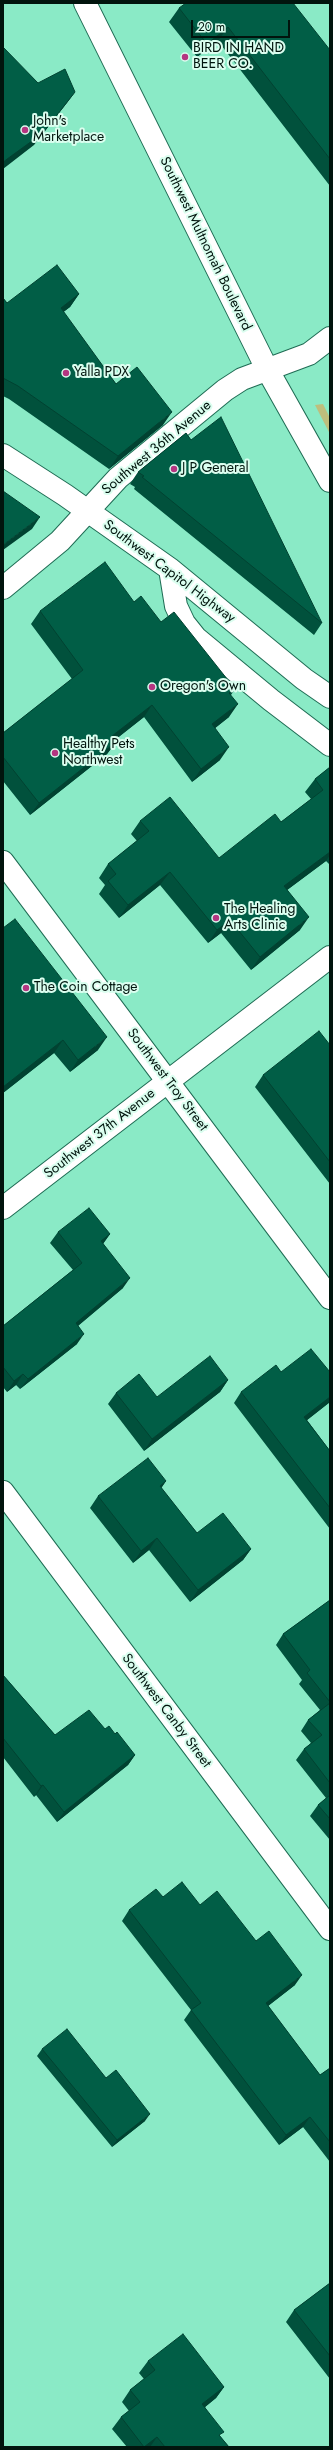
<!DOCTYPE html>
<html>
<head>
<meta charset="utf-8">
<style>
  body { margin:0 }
  #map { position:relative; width:333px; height:2450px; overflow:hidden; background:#8aeac6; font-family:Jost,sans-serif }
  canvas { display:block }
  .frame { position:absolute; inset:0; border:4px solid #01140d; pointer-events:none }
  .scale { position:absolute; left:191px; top:20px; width:99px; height:18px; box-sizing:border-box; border:2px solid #01140d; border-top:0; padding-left:5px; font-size:12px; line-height:14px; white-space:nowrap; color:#01140d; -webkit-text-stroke:3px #dafeef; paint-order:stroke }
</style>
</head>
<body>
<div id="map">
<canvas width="333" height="2450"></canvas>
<div class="frame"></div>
<div class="scale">20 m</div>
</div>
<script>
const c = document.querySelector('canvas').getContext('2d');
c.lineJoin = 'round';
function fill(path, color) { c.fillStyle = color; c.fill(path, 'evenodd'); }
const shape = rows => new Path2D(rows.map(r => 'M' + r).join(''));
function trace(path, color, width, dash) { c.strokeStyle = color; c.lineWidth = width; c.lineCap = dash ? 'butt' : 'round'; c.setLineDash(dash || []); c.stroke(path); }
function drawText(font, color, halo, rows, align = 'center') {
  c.font = font + ' Jost,sans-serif'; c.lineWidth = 4; c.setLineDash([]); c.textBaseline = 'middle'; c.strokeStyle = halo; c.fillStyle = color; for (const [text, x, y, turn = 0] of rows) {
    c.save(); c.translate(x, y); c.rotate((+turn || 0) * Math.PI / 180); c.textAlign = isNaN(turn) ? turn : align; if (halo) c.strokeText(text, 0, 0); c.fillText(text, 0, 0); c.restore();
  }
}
fill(shape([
  [323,404,330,418,330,434,315,405]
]), '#bebe7d');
const minor = shape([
  [3,455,65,495,170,569,304,679,330,697],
  [170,569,176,606,184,623,196,638,271,700,330,745],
  [3,588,60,541,118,478,225,390,242,379,309,354,330,338],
  [3,862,330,1298],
  [3,1208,330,957],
  [3,1492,330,1929]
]);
const major = shape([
  [85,3,267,369,330,481]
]);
trace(minor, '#1f6c54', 24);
trace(major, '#1f6c54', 24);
trace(minor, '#fff', 22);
trace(major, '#fff', 22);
fill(shape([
  [179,8,330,50,330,186,218,41,197,57,169,22],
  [79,294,70,307,63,312,116,384,163,425,109,469,9,399,3,396,3,298,7,303],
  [186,433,322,623,314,635,134,489,135,487,130,484,138,472],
  [134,602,161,622,235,689,231,695,229,717,215,728,220,760,192,782,144,717,115,740,116,742,107,754,30,815,3,781,3,733,72,679,31,624,40,611],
  [330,767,330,865,326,861,287,890,300,930,251,970,221,933,208,943,160,885,119,918,99,894,105,885,99,878,108,864,137,841,131,834,140,821,219,858,281,822,311,799,305,792,315,779],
  [3,928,98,1050,70,1072,54,1053,3,1093],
  [330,1045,330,1184,255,1087,263,1075],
  [58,1232,110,1234,103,1244,123,1288,78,1326,77,1344,20,1389,16,1385,7,1392,3,1387,3,1326,73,1270,50,1243],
  [281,1372,330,1372,330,1402,307,1420,330,1451,330,1529,234,1403,241,1392],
  [228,1380,220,1392,144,1451,108,1404,116,1393,157,1397],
  [166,1481,161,1488,197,1533,251,1549,243,1560,190,1602,149,1550,133,1563,90,1508,98,1496],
  [330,1600,330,1840,310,1816,318,1805,326,1798,296,1760,304,1749,311,1743,301,1731,308,1720,320,1710,299,1684,302,1680,276,1645,283,1634],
  [3,1675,55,1735,105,1729,115,1734,135,1755,128,1765,57,1822,36,1795,34,1797,3,1757],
  [163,1897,200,1905,256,1941,295,1985,268,2006,320,2075,330,2068,330,2162,303,2127,279,2145,184,2020,191,2010,122,1921,129,1910],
  [42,2049,106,2078,145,2121,112,2147,37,2056],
  [330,2283,330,2379,286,2322,294,2310],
  [148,2361,224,2387,216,2398,205,2407,220,2436,229,2447,127,2447,112,2429,121,2417,129,2411,122,2402,130,2390,144,2379,139,2373]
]), '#01513c');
fill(shape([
  [228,27,218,41,197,57,207,44],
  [75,92,66,104,34,145,3,169,3,162],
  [79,294,70,307,52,321,61,308],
  [172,412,163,425,109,469,118,456],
  [40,517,32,529,3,550,3,545],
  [238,704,229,717,204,737,212,724],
  [152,705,144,717,103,749,112,736],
  [116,742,107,754,30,815,39,803],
  [229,747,220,760,192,782,201,769],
  [330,852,330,855,326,861,275,899,284,886],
  [170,872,160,885,119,918,128,905],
  [309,917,300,930,251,970,260,957],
  [230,920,221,933,208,943,217,930],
  [107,1037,98,1050,70,1072,78,1060],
  [63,1040,54,1053,3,1093,3,1087],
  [110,1234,102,1245,101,1241],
  [130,1278,123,1288,68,1334,76,1323],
  [84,1334,77,1344,20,1389,28,1379],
  [23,1374,16,1385,7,1392,14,1381],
  [228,1380,220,1392,144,1451,152,1439],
  [330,1397,330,1402,297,1428,304,1417],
  [166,1481,158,1493,160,1486],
  [157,1538,149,1550,133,1563,141,1551],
  [251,1549,243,1560,190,1602,198,1590],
  [135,1755,128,1765,57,1822,64,1812],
  [43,1785,36,1795,34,1797,41,1786],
  [302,1975,295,1985,259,2013,266,2003],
  [150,2114,145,2121,112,2147,117,2140],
  [310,2117,303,2127,279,2145,286,2135],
  [224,2387,216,2398,194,2416,202,2404],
  [157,2437,150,2447,144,2447]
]), '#014231');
const building = shape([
  [186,3,293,3,330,50,330,159,228,27,207,44,179,8,186,3],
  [3,47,38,83,65,69,75,92,43,133,3,162,3,47],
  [57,265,79,294,61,308,116,384,137,367,172,412,118,456,18,386,3,378,3,298,7,303,57,265],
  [221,417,322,623,142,477,144,476,138,472,186,433,191,440,221,417],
  [3,491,40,517,3,545,3,491],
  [105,562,134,602,141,596,161,622,174,612,235,689,229,693,238,704,212,724,229,747,201,769,152,705,112,736,116,742,39,803,3,757,3,733,83,670,40,611,105,562],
  [330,767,330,852,284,886,309,917,260,957,230,920,217,930,170,872,128,905,108,881,116,874,108,864,149,831,140,821,170,797,219,858,275,814,281,822,323,790,315,779,330,767],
  [15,919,107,1037,78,1060,63,1040,3,1087,3,928,15,919],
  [319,1031,330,1045,330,1162,263,1075,319,1031],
  [89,1208,110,1234,101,1241,130,1278,76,1323,84,1334,28,1379,23,1374,14,1381,3,1367,3,1326,82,1263,58,1232,89,1208],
  [311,1349,330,1372,330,1397,304,1417,330,1451,330,1508,241,1392,276,1365,281,1372,311,1349],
  [210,1356,228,1380,152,1439,116,1393,139,1374,157,1397,210,1356],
  [148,1458,166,1481,160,1486,197,1533,223,1513,251,1549,198,1590,157,1538,141,1551,98,1496,148,1458],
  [330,1600,330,1702,307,1673,310,1670,283,1634,330,1600],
  [3,1675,55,1735,89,1710,105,1729,109,1726,115,1734,117,1732,135,1755,64,1812,43,1785,41,1786,3,1738,3,1675],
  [330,1703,330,1783,304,1749,322,1735,308,1720,330,1703],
  [330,1795,330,1819,318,1805,330,1795],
  [182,1882,200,1905,217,1891,256,1941,269,1931,302,1975,266,2003,320,2075,330,2068,330,2142,310,2117,286,2135,191,2010,201,2003,129,1910,156,1889,163,1897,182,1882],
  [67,2029,106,2078,116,2070,150,2114,117,2140,42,2049,67,2029],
  [330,2283,330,2356,294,2310,330,2283],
  [183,2334,224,2387,202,2404,224,2432,219,2435,229,2447,165,2447,157,2437,144,2447,121,2417,140,2402,130,2390,155,2370,148,2361,183,2334]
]);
fill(building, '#015e46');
trace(building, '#014231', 1);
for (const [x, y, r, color] of [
  [185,57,4,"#b43581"],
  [25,130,4,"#b43581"],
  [66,373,4,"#b43581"],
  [174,469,4,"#b43581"],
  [152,687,4,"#b43581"],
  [55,753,4,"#b43581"],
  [216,918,4,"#b43581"],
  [26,988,4,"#b43581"]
]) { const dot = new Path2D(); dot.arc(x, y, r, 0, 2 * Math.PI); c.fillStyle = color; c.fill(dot); trace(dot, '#dafeef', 1.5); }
drawText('14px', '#01140d', '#dafeef', [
  ["BIRD IN HAND",193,49],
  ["BEER CO.",193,65],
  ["John's",33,122],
  ["Marketplace",33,138],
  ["Yalla PDX",74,373],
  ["J P General",182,469],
  ["Oregon's Own",160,687],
  ["Healthy Pets",63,745],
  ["Northwest",63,761],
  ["The Healing",224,910],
  ["Arts Clinic",224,926],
  ["The Coin Cottage",34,988]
], 'left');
drawText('14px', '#01140d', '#dafeef', [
  ["Southwest Multnomah Boulevard",205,244,64],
  ["Southwest 36th Avenue",157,448,-40],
  ["Southwest Capitol Highway",169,572,37],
  ["Southwest Troy Street",167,1080,53],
  ["Southwest 37th Avenue",100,1134,-38],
  ["Southwest Canby Street",166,1711,53]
]);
</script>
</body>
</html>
